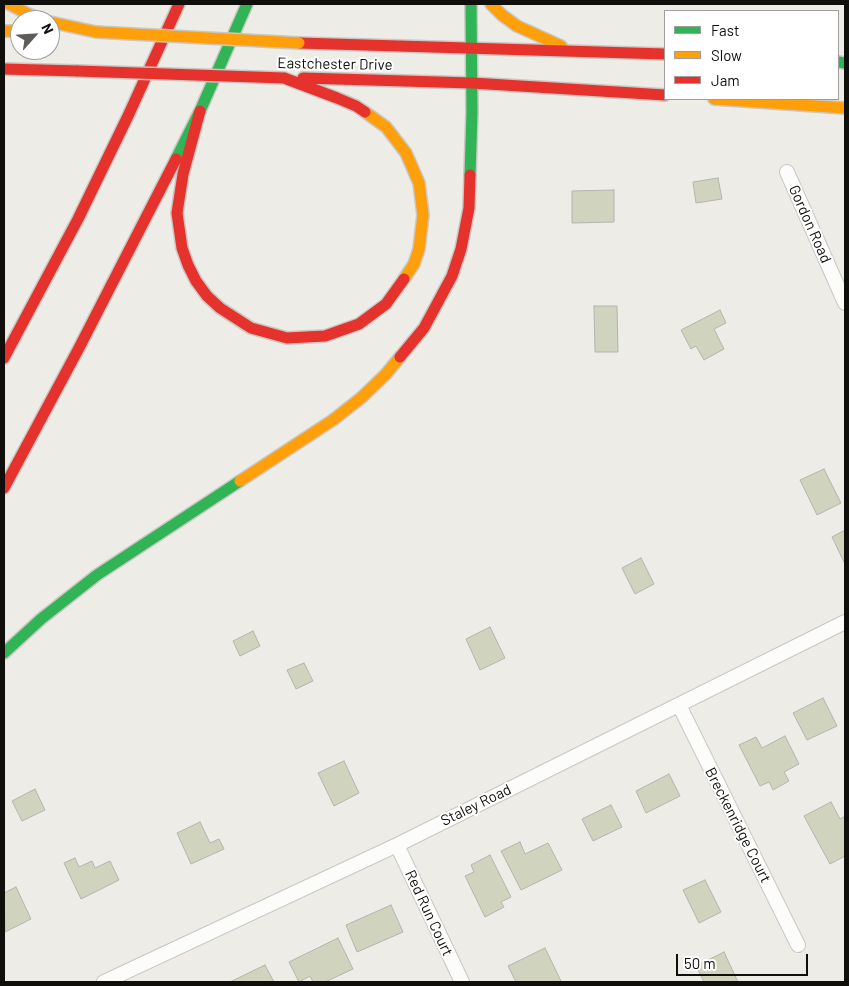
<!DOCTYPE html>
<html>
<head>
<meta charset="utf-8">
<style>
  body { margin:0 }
  #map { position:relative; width:849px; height:986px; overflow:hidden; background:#eeece6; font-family:Barlow,sans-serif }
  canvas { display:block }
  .frame { position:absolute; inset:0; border:5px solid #110f0c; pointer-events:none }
  .legend { position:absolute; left:664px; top:10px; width:175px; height:90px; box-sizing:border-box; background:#fff; border:1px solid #a09f9e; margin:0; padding:6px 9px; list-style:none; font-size:15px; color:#110f0c }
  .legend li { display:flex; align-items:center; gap:10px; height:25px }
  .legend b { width:25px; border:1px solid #a09f9e }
  .north { position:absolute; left:10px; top:10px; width:50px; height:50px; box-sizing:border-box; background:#fff; border:1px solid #a09f9e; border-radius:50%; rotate:64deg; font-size:14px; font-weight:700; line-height:20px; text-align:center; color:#110f0c }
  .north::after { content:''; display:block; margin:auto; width:18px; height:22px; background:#5e5c58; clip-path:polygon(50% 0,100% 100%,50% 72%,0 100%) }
  .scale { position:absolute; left:676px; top:954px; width:132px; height:22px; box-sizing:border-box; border:2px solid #110f0c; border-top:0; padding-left:6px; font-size:15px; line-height:18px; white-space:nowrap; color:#110f0c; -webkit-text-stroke:4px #fff; paint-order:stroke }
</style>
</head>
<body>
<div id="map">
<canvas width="849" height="986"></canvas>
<div class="frame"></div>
<ul class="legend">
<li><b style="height:6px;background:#30b455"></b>Fast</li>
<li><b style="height:6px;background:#ff9f0a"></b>Slow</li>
<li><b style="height:6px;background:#e5322d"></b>Jam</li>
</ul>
<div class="north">N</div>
<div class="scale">50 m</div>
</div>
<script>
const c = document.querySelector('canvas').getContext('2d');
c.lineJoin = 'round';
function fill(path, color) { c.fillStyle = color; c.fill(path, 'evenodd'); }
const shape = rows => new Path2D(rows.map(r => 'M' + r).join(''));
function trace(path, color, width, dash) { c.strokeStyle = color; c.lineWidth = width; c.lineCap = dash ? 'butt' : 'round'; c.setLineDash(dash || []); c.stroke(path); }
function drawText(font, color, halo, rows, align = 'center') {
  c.font = font + ' Barlow,sans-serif'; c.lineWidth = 4; c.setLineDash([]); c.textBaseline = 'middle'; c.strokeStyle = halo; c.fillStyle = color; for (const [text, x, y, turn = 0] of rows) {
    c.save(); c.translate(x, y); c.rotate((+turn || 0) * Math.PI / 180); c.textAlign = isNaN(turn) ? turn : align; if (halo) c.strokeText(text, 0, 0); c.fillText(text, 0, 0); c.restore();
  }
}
const building = shape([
  [718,178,722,199,696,203,693,182,718,178],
  [614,190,614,222,572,223,572,191,614,190],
  [594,306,617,306,618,352,595,352,594,306],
  [720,310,726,323,714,329,724,349,704,360,696,346,691,349,681,330,720,310],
  [824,469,841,503,817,515,800,480,824,469],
  [845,530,845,564,832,537,845,530],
  [641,558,654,584,635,594,622,568,641,558],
  [490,627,505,658,480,670,466,639,490,627],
  [253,631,260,646,240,656,233,641,253,631],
  [304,663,313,681,296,689,287,670,304,663],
  [823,698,837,726,807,740,793,713,823,698],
  [785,736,799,764,784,772,789,781,773,790,769,782,760,786,739,745,756,737,762,748,785,736],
  [344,761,359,793,334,806,318,773,344,761],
  [669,774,680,796,646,813,636,791,669,774],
  [35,789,45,810,22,821,12,801,35,789],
  [831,802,840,819,845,816,845,856,830,864,804,816,831,802],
  [611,805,622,827,593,841,582,819,611,805],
  [200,822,210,843,219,839,224,849,191,864,177,833,200,822],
  [520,842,525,854,548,843,562,870,521,890,501,851,520,842],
  [490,855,511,897,501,902,504,907,485,917,465,876,474,872,471,865,490,855],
  [75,858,79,867,92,861,95,868,110,861,119,880,81,899,64,863,75,858],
  [705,880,721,912,699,923,683,890,705,880],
  [16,887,31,919,5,932,4,893,16,887],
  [391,905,403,932,357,952,346,925,391,905],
  [338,938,353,969,325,982,313,982,310,976,299,982,289,962,338,938],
  [545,948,561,981,558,982,516,982,508,966,545,948],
  [724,952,738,982,704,982,696,966,724,952],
  [265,965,274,982,230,982,265,965]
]);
fill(building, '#d0d4be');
trace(building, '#b4b3ae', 1);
const street = shape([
  [787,172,845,303],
  [679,705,798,945],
  [397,845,462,982],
  [104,982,397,845,845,622]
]);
const fast = shape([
  [838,62,845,63],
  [176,159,200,111,247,4],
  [470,175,472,112,471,4],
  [4,653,41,619,97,575,240,481]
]);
const slow = shape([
  [9,4,30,15,45,20],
  [491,4,502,15,517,26,561,46],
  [50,22,96,32],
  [4,31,20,31],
  [714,99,845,108],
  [365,112,386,127,406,153,419,183,423,215,419,249,414,264,404,279],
  [240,481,333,420,361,398,386,374,400,357]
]);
const jam = shape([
  [299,43,665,54],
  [4,69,78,71],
  [284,78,337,98,356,106,365,112],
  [303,78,472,83,665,95],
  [200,111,183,174,177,213,182,248,188,265,196,281,207,296,220,308,251,328,287,338,325,336,359,324,386,304,404,279],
  [400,357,424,328,452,276,461,249,469,208,470,175],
  [4,358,78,219,128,116,179,4],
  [4,488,79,348,176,159]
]);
trace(street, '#c9c7c3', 16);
trace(fast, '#c9c7c3', 14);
trace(slow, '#c9c7c3', 14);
trace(jam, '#c9c7c3', 14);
trace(street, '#fcfcfb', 14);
trace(fast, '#30b455', 11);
trace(slow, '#ff9f0a', 11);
trace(jam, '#e5322d', 11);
const slowBridge = shape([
  [96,32,299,43]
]);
const jamBridge = shape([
  [78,71,284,78]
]);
trace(slowBridge, '#c9c7c3', 14, []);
trace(jamBridge, '#c9c7c3', 14, []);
trace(slowBridge, '#ff9f0a', 11);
trace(jamBridge, '#e5322d', 11);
drawText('15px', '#110f0c', '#fff', [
  ["Eastchester Drive",335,64,1],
  ["Gordon Road",810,224,66],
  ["Staley Road",476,805,-26],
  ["Breckenridge Court",738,825,63],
  ["Red Run Court",429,913,65]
]);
</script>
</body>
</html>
